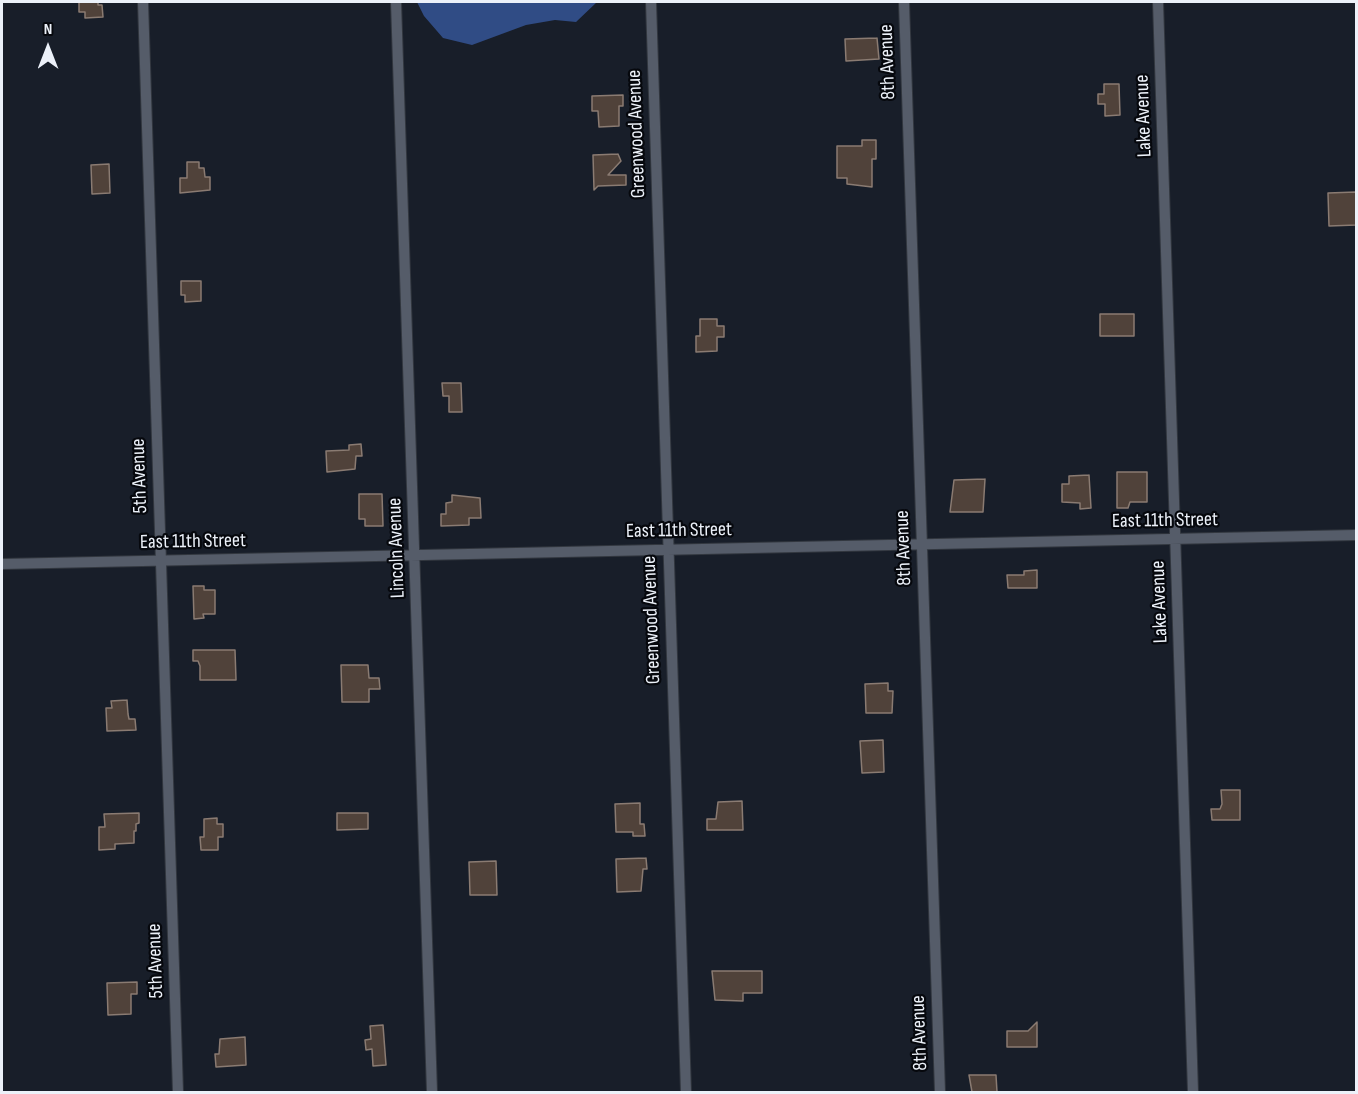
<!DOCTYPE html>
<html>
<head>
<meta charset="utf-8">
<style>
  body { margin:0 }
  #map { position:relative; width:1358px; height:1094px; overflow:hidden; background:#181e29; font-family:"Sofia Sans Condensed",sans-serif }
  canvas { display:block }
  .frame { position:absolute; inset:0; border:3px solid #ecf1f9; pointer-events:none }
  .north { position:absolute; left:18px; top:18px; width:60px; height:60px; -webkit-text-stroke:4px #06080d; paint-order:stroke; rotate:0deg; font-size:16px; font-weight:700; line-height:24px; text-align:center; color:#ecf1f9 }
  .north::after { content:''; display:block; margin:auto; width:21px; height:27px; background:#ecf1f9; clip-path:polygon(50% 0,100% 100%,50% 72%,0 100%) }
</style>
</head>
<body>
<div id="map">
<canvas width="1358" height="1094"></canvas>
<div class="frame"></div>
<div class="north">N</div>
</div>
<script>
const c = document.querySelector('canvas').getContext('2d');
c.lineJoin = 'round';
function fill(path, color) { c.fillStyle = color; c.fill(path, 'evenodd'); }
const shape = rows => new Path2D(rows.map(r => 'M' + r).join(''));
function trace(path, color, width, dash) { c.strokeStyle = color; c.lineWidth = width; c.lineCap = dash ? 'butt' : 'round'; c.setLineDash(dash || []); c.stroke(path); }
function drawText(font, color, halo, rows, align = 'center') {
  c.font = font + ' "Sofia Sans Condensed",sans-serif'; c.lineWidth = 4.5; c.setLineDash([]); c.textBaseline = 'middle'; c.strokeStyle = halo; c.fillStyle = color; for (const [text, x, y, turn = 0] of rows) {
    c.save(); c.translate(x, y); c.rotate((+turn || 0) * Math.PI / 180); c.textAlign = isNaN(turn) ? turn : align; if (halo) c.strokeText(text, 0, 0); c.fillText(text, 0, 0); c.restore();
  }
}
fill(shape([
  [417,2,597,2,576,22,555,20,526,25,472,45,443,38,424,16]
]), '#304c85');
const building = shape([
  [79,2,98,2,98,5,102,5,103,17,85,18,85,12,79,12,79,2],
  [877,38,879,59,846,61,845,39,877,38],
  [1104,84,1119,84,1120,115,1105,116,1105,104,1098,104,1098,94,1104,94,1104,84],
  [623,95,623,106,619,106,619,126,599,127,598,111,592,111,592,96,623,95],
  [862,140,876,140,876,159,872,159,872,187,847,184,847,178,837,178,837,146,862,146,862,140],
  [618,154,621,161,608,175,626,175,626,185,598,186,594,190,593,155,618,154],
  [187,162,199,162,199,168,204,168,205,177,210,177,210,190,180,193,180,178,187,178,187,162],
  [109,164,110,193,92,194,91,165,109,164],
  [1356,192,1356,225,1329,226,1328,193,1356,192],
  [181,281,201,281,201,301,185,302,185,295,181,295,181,281],
  [1100,314,1134,314,1134,336,1100,336,1100,314],
  [700,319,717,319,717,326,724,326,724,337,717,337,717,351,696,352,696,336,700,336,700,319],
  [442,383,461,383,462,412,449,412,449,396,443,396,442,383],
  [361,444,362,456,356,456,355,469,327,472,326,451,349,450,349,445,361,444],
  [1117,472,1147,472,1147,502,1130,502,1128,508,1117,508,1117,472],
  [1089,475,1091,508,1080,509,1080,503,1062,502,1062,484,1069,484,1069,476,1089,475],
  [985,479,983,512,950,512,954,480,985,479],
  [359,494,382,494,383,526,365,526,365,519,359,519,359,494],
  [452,495,480,498,481,518,469,518,469,525,441,526,441,514,446,514,446,503,452,502,452,495],
  [1037,570,1037,588,1008,588,1007,575,1024,575,1024,571,1037,570],
  [193,586,204,586,204,590,215,590,215,614,203,614,204,618,194,619,193,586],
  [193,650,235,650,236,680,200,680,200,666,198,661,193,661,193,650],
  [341,665,368,665,369,678,379,678,380,689,369,689,369,702,342,702,341,665],
  [888,683,888,691,893,691,892,713,866,713,865,684,888,683],
  [127,700,128,714,129,719,135,719,136,730,107,731,106,708,112,708,111,701,127,700],
  [883,740,884,772,862,773,860,741,883,740],
  [1221,790,1240,790,1240,820,1212,820,1211,809,1220,809,1222,804,1221,790],
  [742,801,743,830,707,830,707,819,716,819,718,802,742,801],
  [640,803,640,824,644,824,645,836,633,836,633,832,616,832,615,804,640,803],
  [139,813,139,823,136,824,136,831,134,831,134,843,115,844,115,849,99,850,99,827,105,827,104,814,139,813],
  [337,813,368,813,368,829,337,830,337,813],
  [217,818,217,824,223,824,223,837,218,837,218,850,201,850,200,837,204,837,204,819,217,818],
  [646,858,647,869,643,869,641,891,617,892,616,859,646,858],
  [496,861,497,895,470,895,469,862,496,861],
  [712,971,762,971,762,993,743,993,743,1001,715,1000,712,971],
  [137,982,137,994,131,994,131,1014,108,1015,107,983,137,982],
  [1037,1022,1037,1047,1007,1047,1007,1031,1028,1031,1037,1022],
  [383,1025,386,1065,373,1066,372,1049,366,1050,365,1040,371,1039,370,1026,383,1025],
  [245,1037,246,1065,216,1067,215,1054,219,1054,220,1039,245,1037],
  [969,1075,996,1075,997,1092,972,1092,969,1075]
]);
fill(building, '#50423a');
trace(building, '#8a7b72', 1.5);
const minor = shape([
  [143,2,178,1092],
  [396,2,432,1092],
  [651,2,686,1092],
  [904,2,940,1092],
  [1158,2,1193,1092],
  [2,564,1356,535]
]);
trace(minor, '#32373f', 12);
trace(minor, '#555c69', 10);
drawText('20px', '#ecf1f9', '#06080d', [
  ["8th Avenue",888,62,-92],
  ["Lake Avenue",1144,116,-92],
  ["Greenwood Avenue",637,134,-92],
  ["5th Avenue",140,476,-92],
  ["East 11th Street",1165,521,-1],
  ["East 11th Street",679,531,-1],
  ["East 11th Street",193,542,-1],
  ["Lincoln Avenue",397,548,-92],
  ["8th Avenue",904,548,-92],
  ["Lake Avenue",1160,602,-92],
  ["Greenwood Avenue",652,620,-92],
  ["5th Avenue",156,961,-92],
  ["8th Avenue",920,1033,-92]
]);
</script>
</body>
</html>
